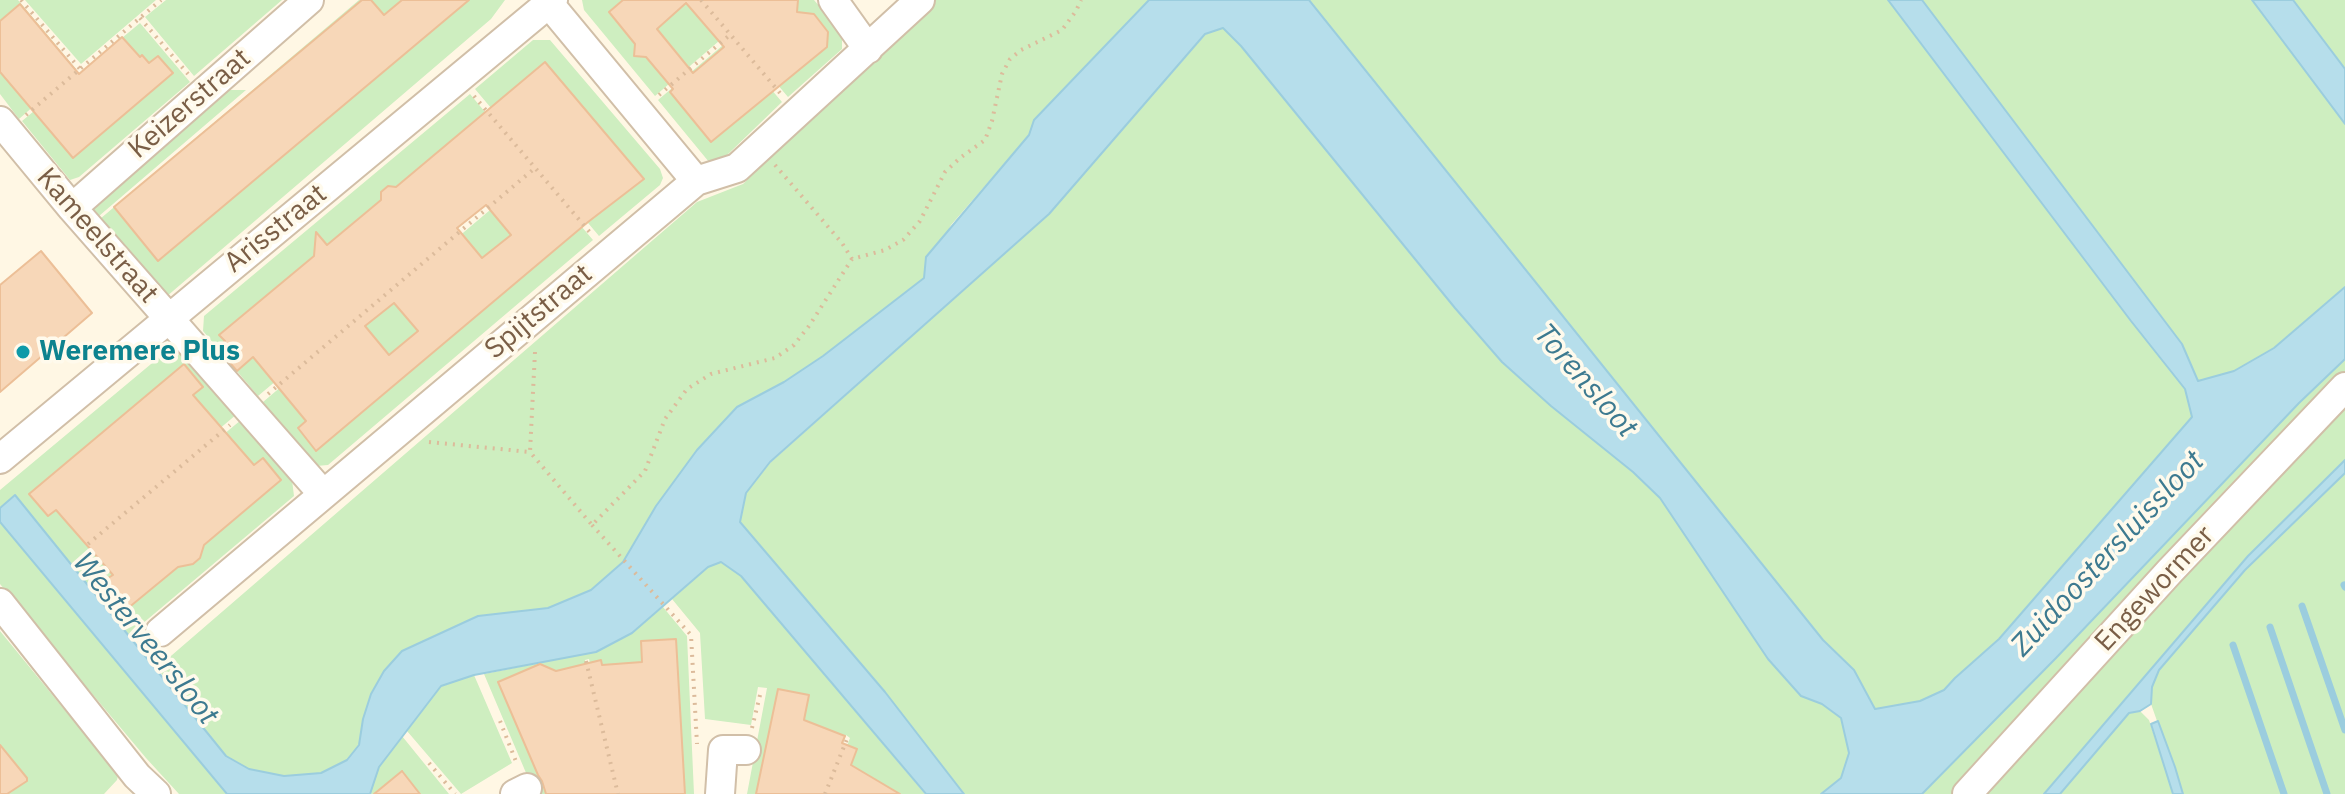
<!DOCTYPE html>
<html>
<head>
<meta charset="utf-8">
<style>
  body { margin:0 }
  canvas { display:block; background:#fff7e4 }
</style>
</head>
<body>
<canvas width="2345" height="794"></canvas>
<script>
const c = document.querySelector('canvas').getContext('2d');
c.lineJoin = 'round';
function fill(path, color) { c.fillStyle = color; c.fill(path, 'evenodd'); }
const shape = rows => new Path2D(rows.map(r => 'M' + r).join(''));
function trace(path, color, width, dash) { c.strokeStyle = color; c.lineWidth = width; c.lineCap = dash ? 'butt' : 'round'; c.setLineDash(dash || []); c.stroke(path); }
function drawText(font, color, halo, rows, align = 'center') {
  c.font = font + ' "IBM Plex Sans",sans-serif'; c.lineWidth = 7; c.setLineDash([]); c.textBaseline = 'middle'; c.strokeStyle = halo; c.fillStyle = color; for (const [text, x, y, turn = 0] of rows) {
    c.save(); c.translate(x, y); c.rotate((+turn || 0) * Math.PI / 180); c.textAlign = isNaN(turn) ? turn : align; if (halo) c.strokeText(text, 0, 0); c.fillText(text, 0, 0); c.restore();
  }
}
fill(shape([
  [0,0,18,0,76,69,19,119,0,94],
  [25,0,156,0,81,64],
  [166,0,282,0,194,76,145,17],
  [359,0,505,0,491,19,166,297,100,219],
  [582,0,695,0,726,35,655,96,584,10],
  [706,0,814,0,842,33,842,49,788,97],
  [935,0,1149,0,1034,120,1029,135,951,225,924,278,823,356,784,382,737,407,697,450,656,506,623,562,591,590,548,608,478,617,402,651,371,694,363,719,359,745,347,760,321,773,314,774,309,778,249,775,242,765,226,756,157,668,697,202,743,184],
  [1309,0,1888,0,2131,321,2185,389,2192,417,1999,639,1955,678,1944,691,1920,701,1875,709,1854,670,1823,640],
  [1922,0,2252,0,2345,124,2345,287,2274,348,2234,371,2198,382,2182,344],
  [2293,0,2345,0,2345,69],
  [140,23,190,82,79,177,70,180,22,121],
  [1223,28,1241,46,1502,362,1551,406,1633,472,1660,498,1768,659,1801,696,1822,704,1841,718,1849,753,1841,778,1821,794,964,794,885,692,740,522,746,493,770,463,1049,214,1206,34],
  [533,40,550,40,660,169,663,178,660,185,599,236,475,89],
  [729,40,782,102,726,156,709,162,658,100],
  [224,90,246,90,99,216,93,210,97,198],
  [470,94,531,167,258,396,203,331,204,316],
  [535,172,593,240,328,465,316,466,263,402],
  [169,349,184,351,237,414,85,542,88,547,241,420,292,480,294,496,129,635,15,495,0,508,0,490],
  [2345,359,2345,378,1951,794,1922,794,2056,658,2299,403],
  [2345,407,2345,460,2248,556,2044,794,1978,794,2092,668],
  [2345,473,2345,794,2183,794,2151,704,2152,687,2159,670,2245,570],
  [0,522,227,794,179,794,146,758,0,584],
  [721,562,741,576,925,794,828,794,850,738,846,735,823,794,747,794,767,688,758,687,751,725,705,719,700,633,672,599,708,567],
  [663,607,687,636,694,794,621,794,589,659,585,660,615,794,535,794,484,674,596,652,632,633],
  [0,631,118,775,117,780,104,794,0,794],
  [474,675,512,763,461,794,407,731,441,686],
  [2140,711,2149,720,2173,794,2060,794,2129,713],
  [402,736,449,794,370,794,379,767]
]), '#ceeec0');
const water = shape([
  [1149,0,1309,0,1823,640,1854,670,1875,709,1920,701,1944,690,1955,678,1999,639,2192,417,2185,389,2131,321,1888,0,1922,0,2182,344,2198,381,2234,371,2274,348,2345,287,2345,359,2299,403,2056,658,1922,794,1821,794,1841,778,1849,753,1841,718,1822,704,1801,696,1768,659,1660,498,1633,472,1551,406,1502,362,1455,308,1241,46,1223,28,1205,34,1049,214,770,462,746,493,740,522,885,692,964,794,926,794,741,576,721,562,708,567,632,633,596,652,474,675,441,686,379,767,370,794,227,794,0,522,0,508,15,495,226,756,249,769,284,776,321,773,347,760,359,745,363,719,371,694,384,671,402,651,478,616,548,608,591,590,623,562,656,506,697,450,737,407,784,382,823,356,924,278,926,257,1029,135,1034,120,1149,0],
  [2252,0,2293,0,2345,69,2345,124,2252,0],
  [2345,460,2345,473,2245,570,2159,670,2152,687,2151,704,2140,711,2129,713,2060,794,2044,794,2248,556,2345,460],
  [2158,721,2175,767,2183,794,2173,794,2151,724,2158,721]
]);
fill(water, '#b6deeb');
trace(water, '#9bcdde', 2);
trace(shape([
  [2344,585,2345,587],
  [2302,606,2345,730],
  [2270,627,2327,794],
  [2233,645,2284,794]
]), '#9bcdde', 7);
const building = shape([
  [362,0,371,0,384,15,402,0,469,0,158,261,114,207,362,0],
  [623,0,798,0,797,12,814,14,828,32,827,47,711,142,670,92,673,89,646,57,634,56,635,44,609,12,623,0],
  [686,3,724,47,693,73,657,29,686,3],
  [20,4,79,74,122,37,140,57,142,55,149,63,158,56,173,73,73,158,0,72,0,21,20,4],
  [545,62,644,179,588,222,316,451,298,428,306,421,253,357,237,371,217,348,225,341,219,335,314,256,316,232,327,245,381,200,381,192,388,186,396,187,545,62],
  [486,205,511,235,482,258,457,228,486,205],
  [394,303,418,331,389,355,365,326,394,303],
  [41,251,92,313,0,392,0,285,41,251],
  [184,364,203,387,193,395,254,465,263,458,281,480,204,545,200,558,193,564,178,567,127,609,124,606,117,612,95,586,113,575,56,510,48,516,29,494,184,364],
  [676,639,685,794,546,794,542,781,538,775,498,682,540,664,556,671,601,660,602,665,642,662,641,641,676,639],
  [778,689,809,695,804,720,845,736,842,743,857,749,851,765,900,794,756,794,778,689],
  [0,745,27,778,27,781,7,794,0,794,0,745],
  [402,771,420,794,374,794,402,771]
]);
fill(building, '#f7d7b8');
trace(building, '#ecbf97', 2);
const street = shape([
  [546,0,696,181],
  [833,0,868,49],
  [0,121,72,208,323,494],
  [72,208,309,0],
  [0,459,553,0],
  [0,603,137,776,156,794],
  [160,632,696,181,737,168,920,0],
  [515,794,527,788],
  [720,794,723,750,746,750],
  [1967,794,2170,571,2345,387]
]);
trace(street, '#d1bfa8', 32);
trace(shape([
  [21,0,80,69],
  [701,0,780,93],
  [140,18,188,74],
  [659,95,731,34],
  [474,96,593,236],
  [26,115,161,0],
  [775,165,842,243,852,259],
  [535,352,530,452,592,525,645,471,665,419,687,389,711,374,775,358,794,345,809,326,852,259,885,250,903,240,920,221,945,172,960,158,985,140,992,121,1002,74,1010,59,1021,50,1062,30,1076,11,1081,0],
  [268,394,535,168],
  [429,442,530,452],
  [592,525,691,635,697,744],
  [88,544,230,425],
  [586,661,618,794],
  [500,721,517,764],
  [752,728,761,691],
  [429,763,455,794],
  [825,794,847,739]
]), '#dcbb9b', 4, [2, 6]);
trace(street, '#fff', 28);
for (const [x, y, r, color] of [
  [23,352,8,"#0f9aa8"]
]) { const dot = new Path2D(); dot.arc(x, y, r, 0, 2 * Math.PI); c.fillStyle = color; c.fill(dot); trace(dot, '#fffaec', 3); }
drawText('28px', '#7a5e46', '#fffaec', [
  ["Keizerstraat",190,104,-41],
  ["Arisstraat",276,229,-39],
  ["Kameelstraat",97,236,49],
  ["Spijtstraat",539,312,-40],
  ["Engewormer",2155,589,-47]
]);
drawText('bold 28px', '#0d838f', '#fffaec', [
  ["Weremere Plus",39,352]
], 'left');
drawText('italic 30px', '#3d7a90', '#fffaec', [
  ["Torensloot",1585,381,49],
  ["Zuidoostersluissloot",2108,554,-47],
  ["Westerveersloot",145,639,51]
]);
</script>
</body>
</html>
